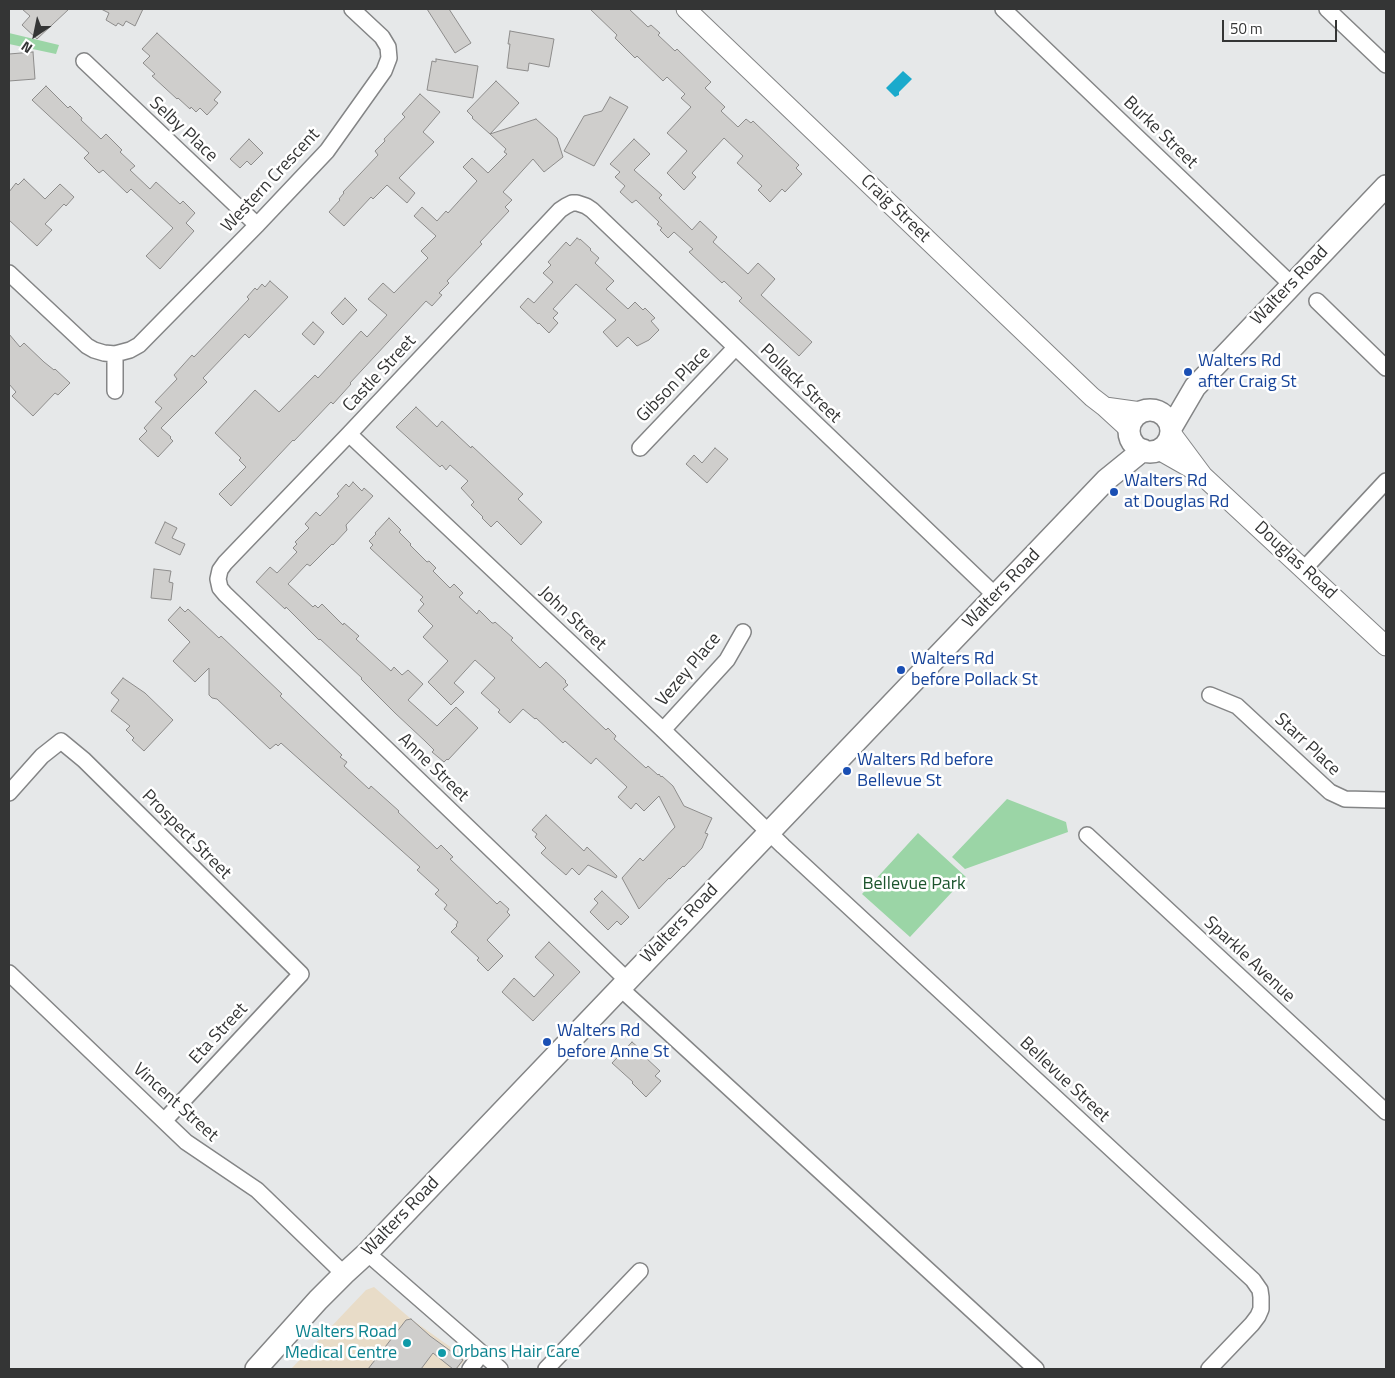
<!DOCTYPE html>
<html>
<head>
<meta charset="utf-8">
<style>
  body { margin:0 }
  #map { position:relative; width:1395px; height:1378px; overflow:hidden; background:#e6e8e9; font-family:"Titillium Web",sans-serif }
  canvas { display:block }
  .frame { position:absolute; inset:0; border:10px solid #343535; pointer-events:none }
  .north { position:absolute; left:10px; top:10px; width:50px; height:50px; -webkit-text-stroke:4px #fff; paint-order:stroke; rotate:214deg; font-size:14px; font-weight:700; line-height:20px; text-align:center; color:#343535 }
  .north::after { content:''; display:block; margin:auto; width:18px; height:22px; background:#343535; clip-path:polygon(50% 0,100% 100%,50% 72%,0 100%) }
  .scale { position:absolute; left:1222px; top:20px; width:115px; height:22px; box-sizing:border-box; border:2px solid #343535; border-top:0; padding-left:6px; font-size:15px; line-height:18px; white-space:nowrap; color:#343535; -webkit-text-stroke:4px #fff; paint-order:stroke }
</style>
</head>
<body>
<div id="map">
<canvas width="1395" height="1378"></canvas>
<div class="frame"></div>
<div class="north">N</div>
<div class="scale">50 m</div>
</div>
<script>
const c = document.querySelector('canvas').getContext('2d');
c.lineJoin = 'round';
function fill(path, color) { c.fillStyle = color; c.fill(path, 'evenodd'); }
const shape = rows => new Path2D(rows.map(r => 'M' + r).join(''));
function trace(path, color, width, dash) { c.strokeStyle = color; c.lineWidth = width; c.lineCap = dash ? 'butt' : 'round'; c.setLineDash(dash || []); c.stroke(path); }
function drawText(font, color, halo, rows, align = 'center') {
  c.font = font + ' "Titillium Web",sans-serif'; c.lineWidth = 5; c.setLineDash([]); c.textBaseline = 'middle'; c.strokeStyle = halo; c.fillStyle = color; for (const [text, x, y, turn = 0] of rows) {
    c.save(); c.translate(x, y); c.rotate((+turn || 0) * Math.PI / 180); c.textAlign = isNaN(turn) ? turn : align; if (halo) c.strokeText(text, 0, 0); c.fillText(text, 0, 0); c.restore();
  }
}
fill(shape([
  [374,1287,411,1319,463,1356,464,1361,457,1369,291,1369,366,1290]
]), '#e8dcc8');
fill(shape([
  [9,33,59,45,56,54,9,44],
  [1007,799,1066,822,1068,832,965,869,952,857],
  [918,833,966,877,910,937,862,894]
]), '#9bd5a6');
fill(shape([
  [903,71,912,79,899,92,899,95,895,97,886,88]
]), '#1baacc');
const building = shape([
  [22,9,69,9,37,39,22,25,30,16,22,9],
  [101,9,143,9,135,26,126,21,123,26,118,23,116,26,106,20,109,13,101,9],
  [427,9,449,9,471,43,455,53,427,9],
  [590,9,629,9,648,27,651,25,660,33,658,35,675,51,677,49,711,82,705,88,725,107,721,111,738,127,746,119,751,123,753,121,799,165,796,168,802,174,785,192,782,189,770,202,758,190,762,186,737,163,743,156,724,138,692,173,696,177,684,190,667,173,687,151,667,133,691,107,681,98,685,94,667,77,663,81,637,56,635,58,615,38,617,35,590,9],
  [510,31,554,39,549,67,529,63,528,71,507,68,510,44,508,44,510,31],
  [157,33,221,92,214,100,218,103,207,115,200,108,196,112,191,107,190,109,178,98,177,99,152,76,155,74,143,63,150,56,142,49,157,33],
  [33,52,35,79,9,81,9,54,33,52],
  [436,59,478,66,473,98,427,90,432,61,436,62,436,59],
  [496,81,519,103,490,134,472,118,473,117,467,111,496,81],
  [46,86,68,108,70,106,82,118,81,120,101,139,106,134,122,150,120,152,135,166,130,170,150,189,156,182,180,204,183,201,195,213,186,223,194,231,160,269,146,256,173,228,131,189,127,193,103,170,99,173,84,158,89,153,32,100,46,86],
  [420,94,440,112,423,132,434,142,399,178,415,193,407,203,387,185,373,199,371,197,344,226,329,212,340,200,339,199,344,193,343,192,378,155,375,151,385,141,384,139,405,117,402,114,420,94],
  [610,97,628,107,594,166,564,151,584,116,602,111,610,97],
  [536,119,557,138,563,157,544,172,533,159,503,192,512,200,505,207,509,211,480,242,482,244,447,281,449,283,439,293,442,295,432,306,426,301,350,383,351,384,333,404,331,402,294,441,293,440,231,506,219,494,246,467,239,460,241,458,215,433,255,390,279,412,315,375,318,378,361,331,367,337,387,315,368,299,383,283,394,293,428,258,421,251,436,236,414,216,422,207,437,221,446,211,448,213,477,181,463,167,472,158,488,173,507,154,504,152,506,149,490,134,536,119],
  [249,139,263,153,251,165,247,161,240,168,230,159,249,139],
  [634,139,650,154,634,170,662,195,659,198,692,230,700,221,717,237,713,242,748,274,758,263,775,279,761,295,812,342,799,356,739,301,742,298,724,281,722,283,689,252,693,249,674,232,668,238,660,230,662,228,657,224,659,222,636,200,632,203,620,192,625,186,615,177,620,172,610,164,634,139],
  [24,179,45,199,60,184,74,197,66,206,64,204,45,224,52,230,37,246,9,220,9,192,16,183,18,185,24,179],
  [577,238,580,240,580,239,591,249,590,250,599,258,595,263,614,281,606,289,628,309,635,302,643,310,645,308,655,318,651,321,659,330,649,340,637,346,628,337,617,347,603,332,616,320,576,284,553,309,558,313,553,318,558,323,549,333,539,323,538,324,520,307,528,298,534,303,553,282,543,273,551,265,548,262,566,242,570,246,577,238],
  [270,281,288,297,249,338,245,334,203,378,207,382,161,428,171,437,170,438,173,441,158,457,139,439,147,431,144,428,162,408,155,402,177,379,174,375,192,355,194,357,216,334,249,299,247,297,255,288,257,290,262,284,265,287,270,281],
  [345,298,357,310,343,325,331,313,345,298],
  [313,322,324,332,314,345,302,334,313,322],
  [9,334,20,347,24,343,44,362,54,370,55,369,70,383,58,395,55,393,33,416,12,396,16,392,9,384,9,334],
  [416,407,437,427,442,421,471,448,472,446,523,494,518,499,542,522,521,545,497,521,491,527,482,518,483,517,471,505,474,502,461,488,468,481,450,465,446,470,442,465,440,467,396,427,416,407],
  [715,448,728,459,707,483,686,464,694,455,702,463,715,448],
  [353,482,362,491,364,488,373,496,346,525,347,530,333,545,332,544,310,566,307,564,288,584,313,607,315,605,318,608,322,604,343,625,344,623,359,636,356,639,391,671,394,667,402,675,408,670,423,684,408,700,437,726,456,707,478,728,448,760,447,759,444,762,432,752,434,750,425,741,395,713,361,679,362,678,320,639,319,640,286,607,285,609,256,582,270,567,277,573,297,552,293,548,297,544,295,542,309,528,305,524,316,512,320,516,339,496,337,494,346,484,349,487,353,482],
  [389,518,401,530,399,532,411,544,410,545,427,562,429,561,436,568,433,571,450,588,454,584,463,593,459,597,477,614,479,610,492,623,494,623,495,622,513,638,511,640,540,668,546,662,566,681,565,682,568,685,563,689,606,730,608,728,616,736,614,739,646,768,648,766,658,775,659,774,661,777,662,776,673,786,684,806,712,818,705,833,708,834,702,848,684,867,683,866,670,879,669,878,639,909,622,878,640,858,643,861,675,827,659,796,644,811,636,803,631,809,618,797,627,787,596,758,591,764,565,741,563,743,536,718,535,719,523,709,510,723,498,712,500,710,481,693,495,678,475,660,454,683,464,692,451,705,428,682,448,661,423,637,433,626,418,611,424,604,420,600,423,597,370,548,373,545,369,541,376,534,375,533,389,518],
  [165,522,177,528,172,538,185,544,180,555,155,543,165,522],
  [154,569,171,571,169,582,173,583,171,600,151,598,154,569],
  [180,607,185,612,188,609,219,638,221,636,282,694,280,696,342,755,340,757,347,762,344,766,369,789,371,786,399,811,398,812,437,849,441,845,453,857,450,859,497,904,500,901,509,909,507,912,510,915,487,940,503,956,488,971,477,960,479,958,451,932,457,926,456,925,458,922,444,909,447,905,435,894,439,890,417,870,420,867,281,743,278,746,276,744,270,749,217,699,212,698,209,695,209,668,195,682,173,661,190,642,168,620,180,607],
  [123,678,145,693,173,720,144,751,132,740,134,738,126,730,130,726,111,711,119,700,111,693,123,678],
  [546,815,584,851,587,847,617,876,616,878,588,865,579,875,572,868,566,875,551,862,541,853,546,848,535,837,537,834,532,830,546,815],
  [602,891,629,917,621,925,617,921,608,930,590,912,598,903,594,899,602,891],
  [549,942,580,972,533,1021,502,992,514,978,534,997,554,975,535,957,549,942],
  [632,1042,647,1055,645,1057,660,1071,655,1076,661,1081,646,1097,632,1083,633,1082,612,1063,632,1042],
  [411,1319,430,1336,463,1360,456,1369,453,1369,433,1353,421,1369,368,1369,406,1320,411,1319]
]);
fill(building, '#cfcecc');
trace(building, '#8d8c8b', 1);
const minor = shape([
  [1003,9,1292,285],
  [1327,9,1386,65],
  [84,61,257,225],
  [9,273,87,346,94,350,104,353,115,354,130,350,139,345,257,225,327,151,384,71,389,58,388,47,382,37,352,9],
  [1317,301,1386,368],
  [115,354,115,391],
  [349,434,663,730,783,846,1253,1280,1260,1290,1261,1297,1261,1309,1258,1316,1252,1324,1209,1369],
  [640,448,735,348],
  [1304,569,1386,481],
  [1210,695,1237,706,1330,792,1345,799,1386,800],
  [663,730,727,660,743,632],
  [9,793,42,756,61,741,84,760,301,974,164,1121],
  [1087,835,1386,1112],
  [9,973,186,1142,257,1190,344,1274],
  [627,980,225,594,220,588,218,579,220,570,225,563,349,434,560,210,566,206,572,203,577,203,586,206,592,210,996,596],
  [620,988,1036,1369],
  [367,1253,500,1369],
  [470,1369,482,1353],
  [546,1369,640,1271]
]);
const tertiary = shape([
  [686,9,1092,397,1105,407,1129,429],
  [1105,407,1141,412],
  [1171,433,1203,476,1386,646],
  [1159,450,1196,471]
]);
const secondary = shape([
  '1129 431a21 21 0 1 1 42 0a21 21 0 1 1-42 0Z',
  [1171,428,1195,387,1386,186],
  [256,1369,318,1300,344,1274,367,1253,1106,480,1143,450]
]);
trace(minor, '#848586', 18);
trace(tertiary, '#848586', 21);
trace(secondary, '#848586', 24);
trace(minor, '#fff', 15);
trace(tertiary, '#fff', 19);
trace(secondary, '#fff', 21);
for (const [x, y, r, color] of [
  [1188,372,5,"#1a4fb4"],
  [1114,492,5,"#1a4fb4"],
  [901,670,5,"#1a4fb4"],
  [847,771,5,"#1a4fb4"],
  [547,1042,5,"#1a4fb4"],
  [407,1343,5,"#0f9aa8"],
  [442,1353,5,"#0f9aa8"]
]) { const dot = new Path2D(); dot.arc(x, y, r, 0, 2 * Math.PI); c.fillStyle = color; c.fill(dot); trace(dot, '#fff', 2); }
drawText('18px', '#343535', '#fff', [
  ["Selby Place",183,130,43],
  ["Burke Street",1160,133,44],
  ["Western Crescent",271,181,-47],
  ["Craig Street",895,209,44],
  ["Walters Road",1290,286,-46],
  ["Castle Street",380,374,-47],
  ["Pollack Street",800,384,44],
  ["Gibson Place",674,385,-46],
  ["Douglas Road",1295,561,43],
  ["Walters Road",1002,589,-46],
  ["John Street",572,619,43],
  ["Vezey Place",689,670,-50],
  ["Starr Place",1307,745,43],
  ["Anne Street",433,768,44],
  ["Prospect Street",186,835,45],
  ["Walters Road",680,924,-46],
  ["Sparkle Avenue",1249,960,43],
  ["Eta Street",219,1034,-47],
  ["Bellevue Street",1064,1080,43],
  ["Vincent Street",175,1103,42],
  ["Walters Road",401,1217,-46]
]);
drawText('18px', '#164399', '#fff', [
  ["Walters Rd",1198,362],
  ["after Craig St",1198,383],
  ["Walters Rd",1124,482],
  ["at Douglas Rd",1124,503],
  ["Walters Rd",911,660],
  ["before Pollack St",911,681],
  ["Walters Rd before",857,761],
  ["Bellevue St",857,782],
  ["Walters Rd",557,1032],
  ["before Anne St",557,1053]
], 'left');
drawText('18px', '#1b542c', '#fff', [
  ["Bellevue Park",914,885]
]);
drawText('18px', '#0d838f', '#fff', [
  ["Walters Road",397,1333],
  ["Medical Centre",397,1354],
  ["Orbans Hair Care",452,1353,"left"]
], 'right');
</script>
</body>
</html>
